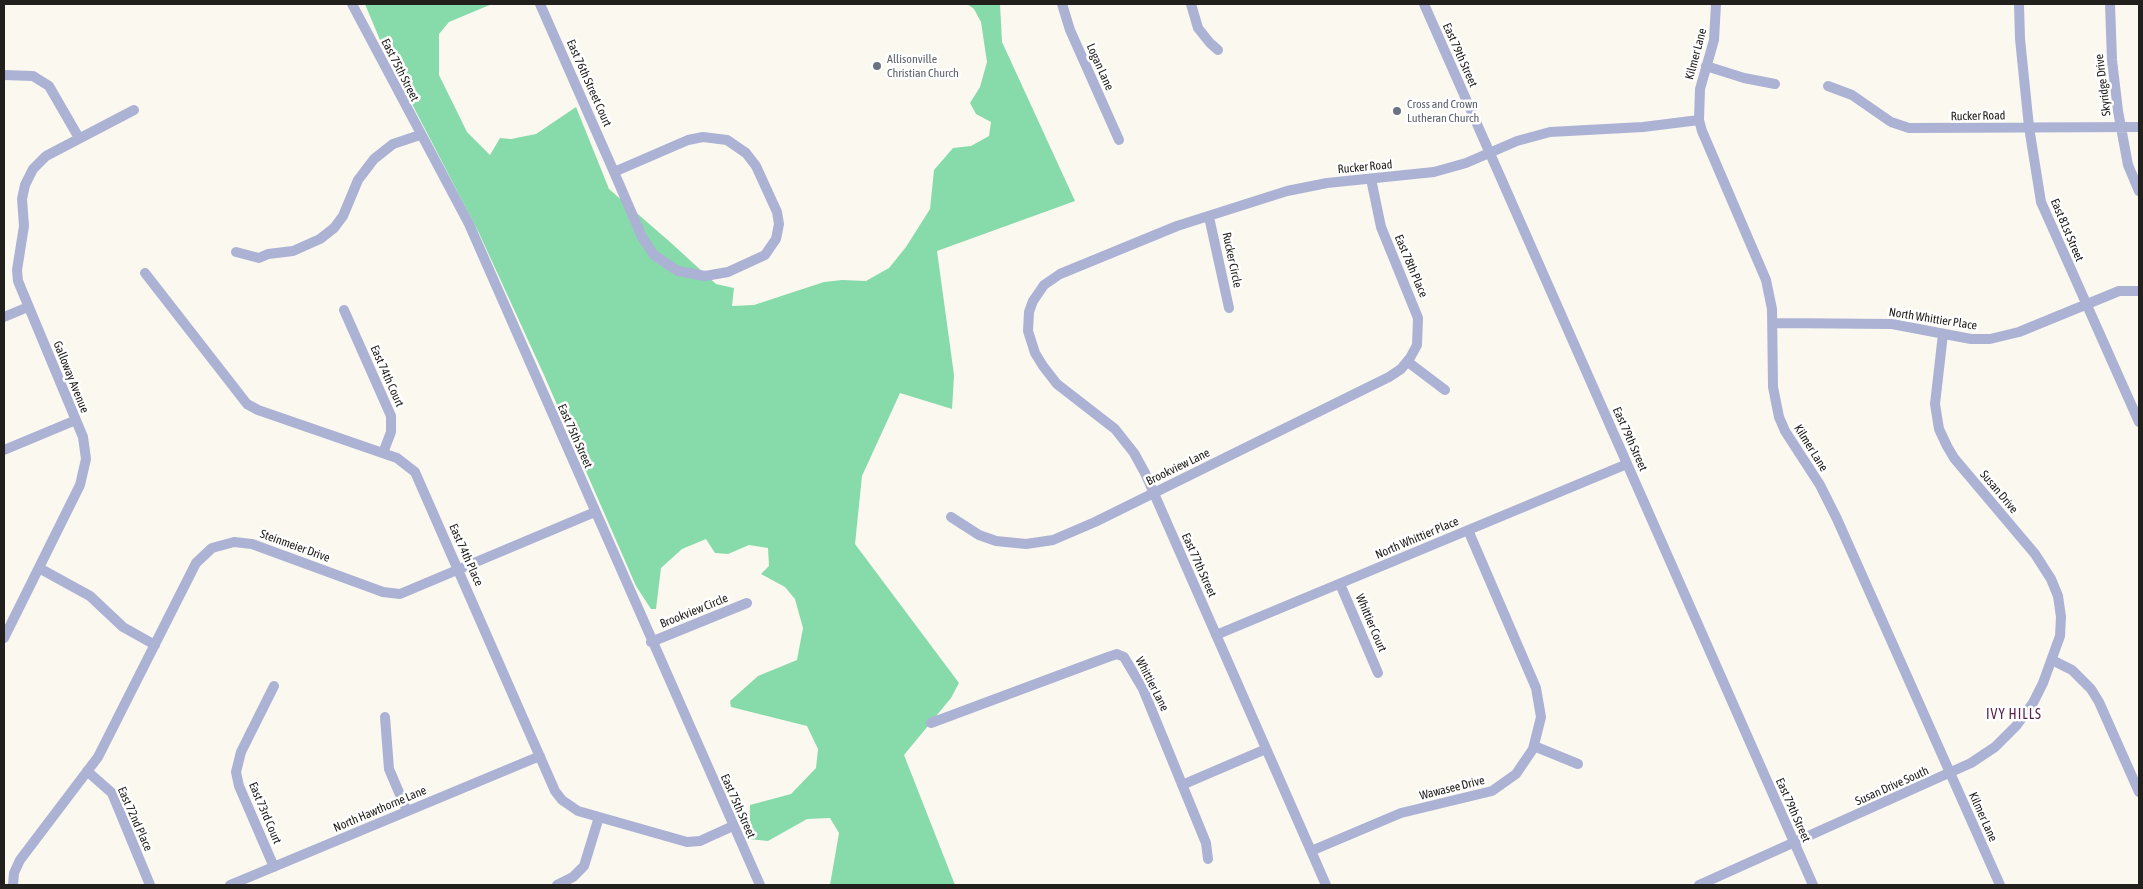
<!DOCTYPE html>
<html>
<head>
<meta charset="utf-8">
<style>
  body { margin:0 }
  #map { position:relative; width:2143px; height:889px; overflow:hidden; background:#fbf8f0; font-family:"Asap Condensed",sans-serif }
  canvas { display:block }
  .frame { position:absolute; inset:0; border:5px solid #22201d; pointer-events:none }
</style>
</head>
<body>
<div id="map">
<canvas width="2143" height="889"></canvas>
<div class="frame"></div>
</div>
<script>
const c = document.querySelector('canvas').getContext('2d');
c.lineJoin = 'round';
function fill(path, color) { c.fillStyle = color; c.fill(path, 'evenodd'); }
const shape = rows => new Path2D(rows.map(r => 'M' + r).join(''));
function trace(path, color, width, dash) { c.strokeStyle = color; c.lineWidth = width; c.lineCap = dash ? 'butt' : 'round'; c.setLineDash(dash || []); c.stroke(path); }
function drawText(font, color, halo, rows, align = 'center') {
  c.font = font + ' "Asap Condensed",sans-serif'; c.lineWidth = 5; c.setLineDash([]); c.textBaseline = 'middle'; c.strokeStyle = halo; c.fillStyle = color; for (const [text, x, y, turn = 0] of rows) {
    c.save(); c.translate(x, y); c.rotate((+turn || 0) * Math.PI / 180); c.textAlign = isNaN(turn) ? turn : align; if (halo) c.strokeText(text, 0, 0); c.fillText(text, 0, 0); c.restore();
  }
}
fill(shape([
  [365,4,492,4,449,22,439,34,439,75,467,132,490,155,500,138,511,139,536,134,576,107,609,189,670,242,716,284,734,288,732,306,754,305,824,282,842,280,866,281,889,268,906,247,930,209,934,170,953,148,971,146,989,136,991,122,976,114,970,103,980,87,987,62,981,22,974,9,967,4,1000,4,1002,42,1075,201,937,251,954,375,952,409,900,393,862,476,855,544,959,683,951,698,904,755,955,885,830,885,839,833,830,818,807,819,768,841,749,839,750,805,791,794,816,768,818,749,807,726,731,707,730,701,758,676,797,660,803,628,795,599,785,587,761,574,769,566,768,548,749,545,728,554,715,553,706,539,682,549,661,568,656,609,651,609,636,586,544,375,479,233,385,52]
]), '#87daaa');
trace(shape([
  [352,4,469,224,760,885],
  [540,4,614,172],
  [1062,4,1070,30,1119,140],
  [1191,4,1198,28,1210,43,1218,50],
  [1424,4,1813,885],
  [1716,4,1714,40,1700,89,1699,120,1702,131,1766,280,1772,309,1773,387,1779,417,1785,431,1820,485,1837,519,2000,885],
  [2019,4,2020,39,2029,127,2041,202,2139,422],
  [2110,4,2112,60,2118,111,2128,165,2139,191],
  [1706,66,1744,78,1775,84],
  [4,75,33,76,49,86,79,138],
  [1828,86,1852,95,1891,122,1909,128,2139,127],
  [703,137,727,140,746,153,756,166,777,212,779,224,776,239,765,255,728,272,705,276,678,271,654,255,642,237,614,172,688,140,703,137],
  [1209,217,1229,308],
  [236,252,259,258,268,254,293,251,320,239,334,228,343,216,358,180,374,159,393,144,420,135],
  [145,273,247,404,258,410,397,458,415,472,555,791,562,800,578,811,687,842,700,841,733,826],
  [344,310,391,416,391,432,383,453],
  [4,317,28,307],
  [1773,323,1892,324,1971,339,1990,339,2019,332,2119,291,2139,291],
  [1408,362,1445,390],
  [4,450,76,420],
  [951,517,979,535,996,541,1026,544,1053,540,1095,522,1389,377,1401,369,1410,358,1417,345,1418,318,1381,227,1371,179],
  [39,568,90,596,123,627,155,645],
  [1340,584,1378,673],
  [1216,635,1627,464],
  [4,638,80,485,86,459,83,437,18,281,17,270,24,226,22,199,25,185,33,169,46,156,134,110],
  [651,642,747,603],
  [2052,660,2072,670,2091,689,2099,702,2139,792],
  [385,717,389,769,407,811],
  [931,723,1108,657,1117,654,1124,657,1143,689,1206,843,1208,859],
  [1534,746,1578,764],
  [87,771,112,793,150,885],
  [1182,785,1266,749],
  [1311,851,1401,813,1492,791,1516,774,1533,749,1541,717,1536,688,1468,530],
  [274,867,239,786,236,772,241,752,274,686],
  [13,885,14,873,20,860,98,757,196,563,212,548,234,542,252,544,383,592,400,594,595,512],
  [230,885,540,756],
  [557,885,573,877,584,866,599,817],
  [1326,885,1145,473,1134,453,1115,429,1057,384,1043,366,1035,353,1028,331,1029,312,1033,301,1044,285,1060,274,1177,226,1287,191,1327,183,1434,172,1466,163,1517,141,1550,132,1643,127,1699,120],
  [1699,885,1971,763,1995,747,2016,726,2033,703,2043,683,2060,636,2061,617,2058,596,2051,579,2035,554,1954,458,1947,446,1939,429,1935,404,1943,334]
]), '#abb2d4', 10);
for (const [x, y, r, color] of [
  [877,66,5,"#6b7280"],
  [1397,111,5,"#6b7280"]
]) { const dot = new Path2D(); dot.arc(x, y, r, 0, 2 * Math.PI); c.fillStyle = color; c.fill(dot); trace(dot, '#fff', 2); }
drawText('12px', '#22201d', '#fff', [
  ["Kilmer Lane",1696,54,-75],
  ["East 79th Street",1460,55,66],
  ["Logan Lane",1100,67,66],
  ["East 75th Street",400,70,63],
  ["East 76th Street Court",589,83,66],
  ["Skyridge Drive",2103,85,-97],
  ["Rucker Road",1978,116,-1],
  ["Rucker Road",1365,167,-5],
  ["East 81st Street",2067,230,67],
  ["Rucker Circle",1232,260,78],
  ["East 78th Place",1411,266,67],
  ["North Whittier Place",1933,319,9],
  ["East 74th Court",387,376,66],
  ["Galloway Avenue",71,377,68],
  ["East 75th Street",575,436,66],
  ["East 79th Street",1630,439,66],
  ["Kilmer Lane",1811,448,58],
  ["Brookview Lane",1178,467,-26],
  ["Susan Drive",1999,492,50],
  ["North Whittier Place",1417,538,-23],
  ["Steinmeier Drive",295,546,20],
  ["East 74th Place",466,555,66],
  ["East 77th Street",1199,565,66],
  ["Brookview Circle",694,611,-22],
  ["Whittier Court",1371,623,67],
  ["Whittier Lane",1152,684,63],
  ["Susan Drive South",1892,786,-24],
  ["Wawasee Drive",1452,788,-14],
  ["East 75th Street",738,806,66],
  ["North Hawthorne Lane",380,809,-23],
  ["East 79th Street",1793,810,66],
  ["East 73rd Court",265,813,67],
  ["Kilmer Lane",1983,817,66],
  ["East 72nd Place",135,819,66]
]);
drawText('12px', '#5b616d', '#fff', [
  ["Allisonville",887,59],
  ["Christian Church",887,73],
  ["Cross and Crown",1407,104],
  ["Lutheran Church",1407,118]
], 'left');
c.letterSpacing = '1px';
drawText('14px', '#58204b', '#fff', [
  ["IVY HILLS",2014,715]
]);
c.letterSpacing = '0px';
</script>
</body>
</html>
